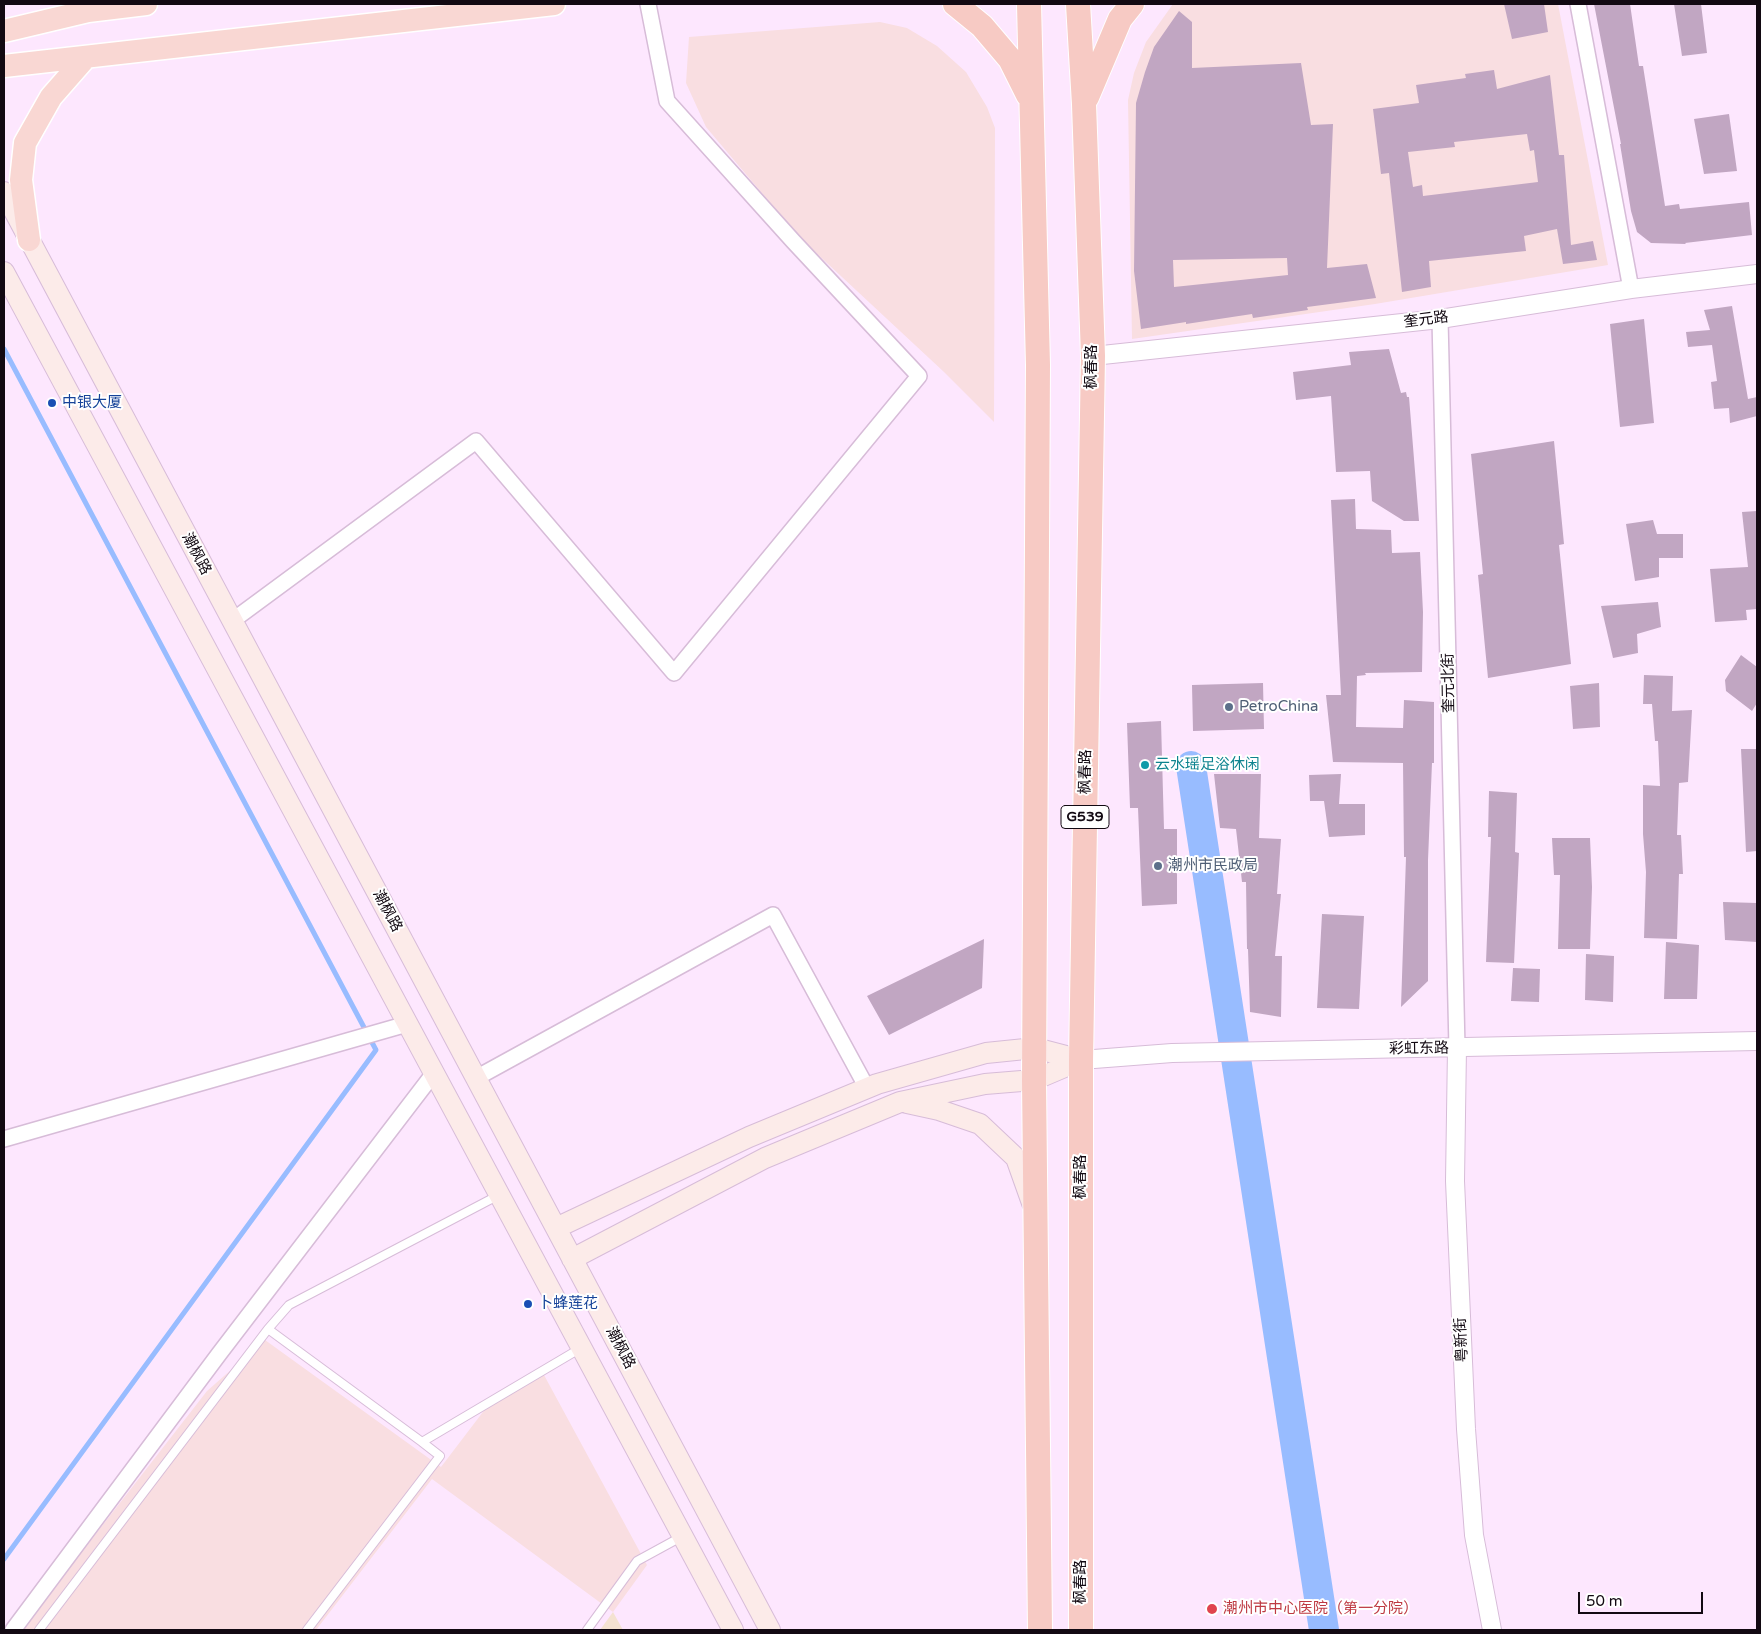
<!DOCTYPE html>
<html>
<head>
<meta charset="utf-8">
<style>
  body { margin:0 }
  #map { position:relative; width:1761px; height:1634px; overflow:hidden; background:#fde7fe; font-family:"Varela Round",sans-serif }
  canvas { display:block }
  .frame { position:absolute; inset:0; border:5px solid #120912; pointer-events:none }
  .scale { position:absolute; left:1578px; top:1592px; width:125px; height:22px; box-sizing:border-box; border:2px solid #120912; border-top:0; padding-left:6px; font-size:15px; line-height:18px; white-space:nowrap; color:#120912; -webkit-text-stroke:4px #fff; paint-order:stroke }
</style>
</head>
<body>
<div id="map">
<canvas width="1761" height="1634"></canvas>
<div class="frame"></div>
<div class="scale">50 m</div>
</div>
<script>
const c = document.querySelector('canvas').getContext('2d');
c.lineJoin = 'round';
function fill(path, color) { c.fillStyle = color; c.fill(path, 'evenodd'); }
const shape = rows => new Path2D(rows.map(r => 'M' + r).join(''));
function trace(path, color, width, dash) { c.strokeStyle = color; c.lineWidth = width; c.lineCap = dash ? 'butt' : 'round'; c.setLineDash(dash || []); c.stroke(path); }
function drawText(font, color, halo, rows, align = 'center') {
  c.font = font + ' "Varela Round","Noto Sans SC",sans-serif'; c.lineWidth = 4; c.setLineDash([]); c.textBaseline = 'middle'; c.strokeStyle = halo; c.fillStyle = color; for (const [text, x, y, turn = 0] of rows) {
    c.save(); c.translate(x, y); c.rotate((+turn || 0) * Math.PI / 180); c.textAlign = isNaN(turn) ? turn : align; if (halo) c.strokeText(text, 0, 0); c.fillText(text, 0, 0); c.restore();
  }
}
fill(shape([
  [1173,4,1558,4,1608,265,1375,304,1132,339,1128,100,1134,73,1146,42],
  [880,22,907,28,937,46,966,72,987,107,995,128,994,422,944,372,799,237,706,127,686,83,689,37],
  [265,1340,441,1467,489,1404,544,1375,647,1565,613,1612,432,1479,316,1630,21,1630,207,1391]
]), '#f9dee1');
fill(shape([
  [613,1612,623,1630,600,1630]
]), '#f4e2d1');
trace(shape([
  [4,349,376,1050,4,1559]
]), '#98bcff', 5);
trace(shape([
  [1191,766,1324,1630]
]), '#98bcff', 30);
fill(shape([
  [1504,4,1544,4,1548,32,1512,39],
  [1594,4,1630,4,1639,66,1643,66,1665,206,1679,204,1680,209,1749,202,1752,235,1685,243,1686,244,1651,243,1637,232,1631,211,1620,144,1621,144],
  [1674,4,1701,4,1707,53,1682,56],
  [1179,11,1192,22,1192,68,1301,63,1311,125,1333,124,1327,268,1367,264,1376,298,1307,307,1308,310,1253,318,1252,314,1186,324,1186,322,1141,329,1134,271,1136,103,1145,72,1154,47],
  [1287,258,1288,275,1174,287,1173,260],
  [1494,70,1497,89,1550,75,1559,155,1564,155,1571,245,1593,241,1597,260,1563,264,1557,229,1524,236,1526,251,1429,261,1431,287,1402,292,1389,173,1381,174,1373,109,1419,103,1416,85,1466,78,1465,74],
  [1527,134,1530,151,1534,150,1538,182,1423,196,1422,185,1413,187,1408,152,1455,147,1454,142],
  [1729,114,1737,171,1704,174,1694,119],
  [1732,306,1748,399,1757,397,1757,416,1730,423,1729,408,1714,409,1711,382,1717,381,1712,345,1688,347,1686,332,1710,330,1704,310],
  [1644,319,1654,423,1620,427,1610,324],
  [1389,349,1401,393,1406,392,1407,397,1409,397,1419,521,1404,521,1372,501,1370,471,1336,472,1331,396,1296,400,1293,372,1351,365,1349,352],
  [1554,441,1564,544,1559,545,1571,664,1488,678,1478,575,1483,574,1471,454],
  [1355,499,1356,529,1391,530,1392,553,1420,552,1423,612,1422,672,1365,673,1366,675,1357,676,1356,727,1403,728,1404,700,1434,702,1434,763,1432,763,1428,860,1428,981,1401,1007,1406,857,1404,857,1403,763,1333,762,1326,695,1341,695,1331,500],
  [1757,511,1757,609,1746,610,1747,620,1715,622,1710,569,1748,567,1742,512],
  [1653,520,1657,534,1683,534,1683,558,1659,558,1659,577,1635,581,1626,524],
  [1658,602,1661,627,1637,634,1638,653,1613,658,1601,606],
  [1741,655,1757,667,1757,703,1752,711,1726,691,1725,680],
  [1644,675,1673,676,1672,711,1692,710,1688,782,1679,783,1677,835,1681,835,1683,874,1679,874,1677,939,1644,938,1646,872,1643,834,1643,785,1660,786,1658,741,1655,741,1652,704,1643,704],
  [1263,683,1264,729,1193,731,1192,685],
  [1599,683,1600,727,1573,729,1570,686],
  [1161,721,1164,829,1177,829,1177,904,1142,906,1138,808,1130,808,1127,723],
  [1741,749,1757,749,1757,851,1746,852],
  [1214,774,1261,774,1259,838,1281,839,1277,894,1281,894,1275,956,1282,956,1281,1017,1250,1012,1248,949,1247,949,1246,882,1242,882,1236,829,1220,828],
  [1341,774,1339,804,1365,804,1365,835,1329,837,1324,801,1310,801,1309,775],
  [1489,791,1517,793,1515,852,1519,853,1514,963,1486,962,1491,837,1488,837],
  [1552,838,1590,838,1592,887,1590,949,1558,949,1560,875,1554,875],
  [1723,902,1757,903,1757,942,1725,940],
  [1322,914,1364,916,1359,1009,1317,1008],
  [984,939,982,988,889,1035,867,996],
  [1666,942,1699,945,1697,999,1664,999],
  [1586,954,1614,956,1613,1002,1585,1000],
  [1513,968,1540,969,1539,1002,1511,1001]
]), '#c1a6c2');
const service = shape([
  [499,1195,289,1305,268,1329,422,1442,581,1348],
  [39,1630,268,1329],
  [307,1630,440,1456,422,1442],
  [587,1630,637,1561,681,1537]
]);
const minor = shape([
  [1578,4,1631,289],
  [1440,319,1457,1048],
  [232,621,476,441,674,673,919,376,793,241,667,101,648,4],
  [476,1078,773,915,867,1088],
  [4,1139,407,1024],
  [13,1630,219,1354,434,1073]
]);
const tertiary = shape([
  [1093,356,1440,319,1631,289,1757,274],
  [1457,1048,1455,1181,1466,1429,1474,1535,1492,1630],
  [1081,1060,1172,1053,1757,1041]
]);
const secondary = shape([
  [4,192,770,1630],
  [4,272,733,1630],
  [907,1103,939,1110,980,1124,1016,1158,1032,1203],
  [556,1228,749,1137,877,1084,986,1053,1035,1048,1081,1060],
  [572,1259,765,1158,900,1102,985,1084,1034,1080,1081,1060]
]);
const primary = shape([
  [4,31,88,11,146,4],
  [4,66,554,4],
  [29,240,21,180,25,143,51,97,86,57]
]);
const trunk = shape([
  [955,4,982,26,1010,59,1028,95],
  [1029,4,1038,365,1034,1080,1040,1630],
  [1078,4,1084,104,1093,356,1081,1060,1081,1630],
  [1087,97,1120,19,1132,4]
]);
trace(service, '#d7bcd8', 10);
trace(minor, '#d7bcd8', 18);
trace(tertiary, '#d7bcd8', 20);
trace(secondary, '#d7bcd8', 22);
trace(primary, '#fff', 25);
trace(trunk, '#fff', 26);
trace(service, '#fff', 8);
trace(minor, '#fff', 15);
trace(tertiary, '#fff', 18);
trace(secondary, '#fcebe9', 20);
trace(primary, '#f9d7d3', 22);
trace(trunk, '#f7cac4', 24);
for (const [x, y, r, color] of [
  [52,403,5,"#1a4fb4"],
  [1229,707,5,"#5c6f8a"],
  [1145,765,5,"#0f9aa8"],
  [1158,866,5,"#5c6f8a"],
  [528,1304,5,"#1a4fb4"],
  [1212,1609,6,"#e0444e"]
]) { const dot = new Path2D(); dot.arc(x, y, r, 0, 2 * Math.PI); c.fillStyle = color; c.fill(dot); trace(dot, '#fff', 2); }
for (const [x, y, w] of [
  [1085,817,48]
]) { const box = new Path2D(); box.roundRect(x - w / 2, y - 11.5, w, 23, 4); c.fillStyle = '#fff'; c.fill(box); trace(box, '#120912', 1); }
drawText('bold 14px', '#120912', null, [
  ["G539",1085,817]
]);
drawText('15px', '#120912', '#fff', [
  ["奎元路",1426,320,-7],
  ["枫春路",1092,367,-90],
  ["潮枫路",196,554,62],
  ["奎元北街",1449,683,-91],
  ["枫春路",1086,772,-89],
  ["潮枫路",387,911,62],
  ["彩虹东路",1419,1049,-1],
  ["枫春路",1081,1177,-90],
  ["粤新街",1462,1340,-93],
  ["潮枫路",620,1348,62],
  ["枫春路",1081,1582,-90]
]);
drawText('15px', '#164399', '#fff', [
  ["中银大厦",62,403],
  ["卜蜂莲花",538,1304]
], 'left');
drawText('15px', '#4e5e75', '#fff', [
  ["PetroChina",1239,707],
  ["潮州市民政局",1168,866]
], 'left');
drawText('15px', '#0d838f', '#fff', [
  ["云水瑶足浴休闲",1155,765]
], 'left');
drawText('15px', '#be3a42', '#fff', [
  ["潮州市中心医院（第一分院）",1223,1609]
], 'left');
</script>
</body>
</html>
